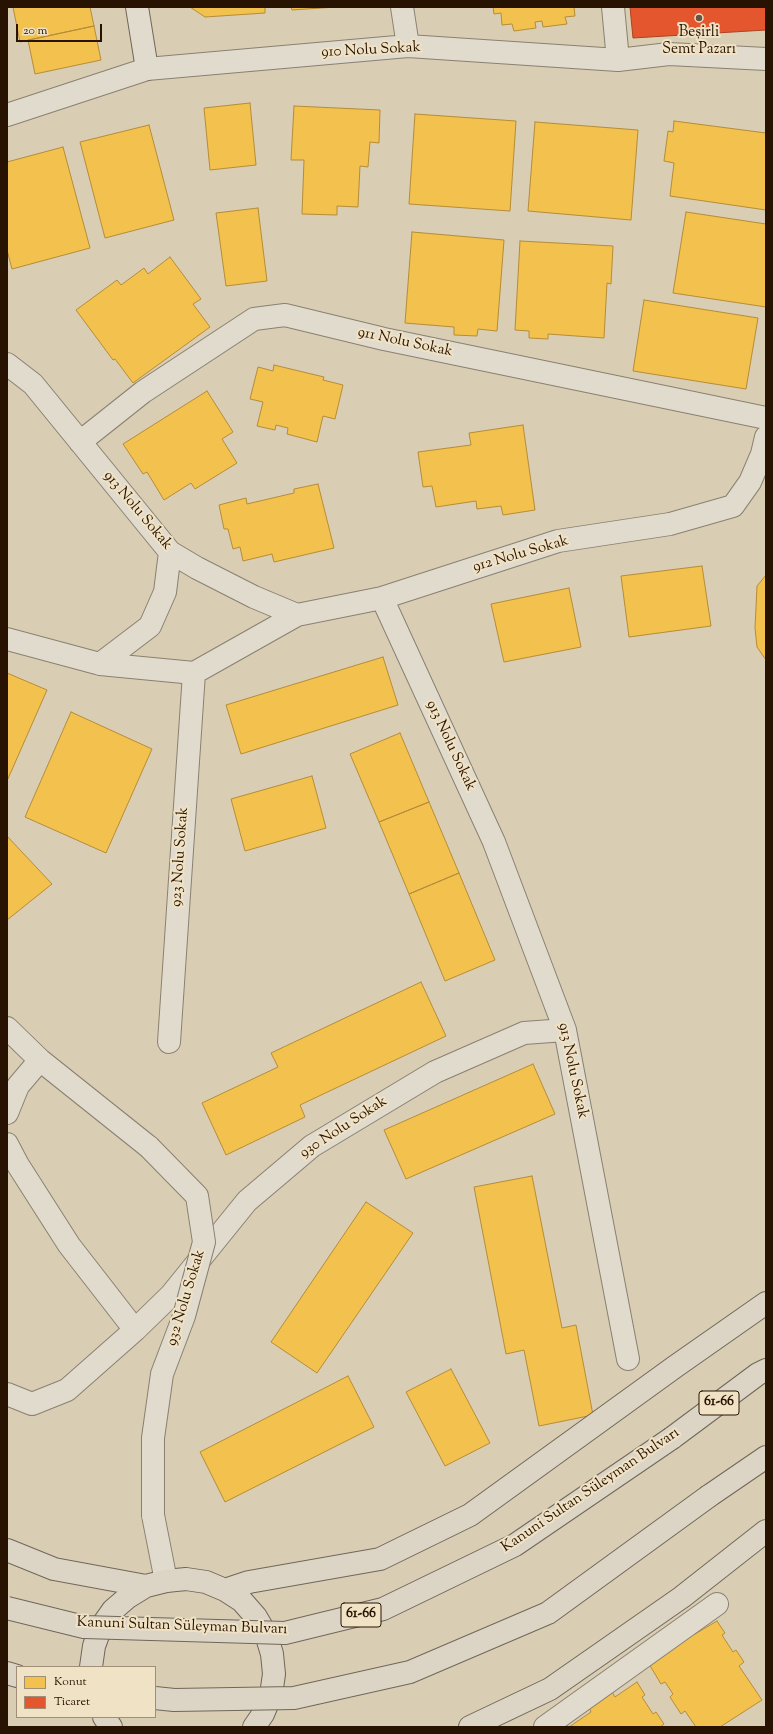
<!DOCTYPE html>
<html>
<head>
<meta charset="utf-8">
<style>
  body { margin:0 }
  #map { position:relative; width:773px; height:1734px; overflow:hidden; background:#d9cdb4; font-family:"Sorts Mill Goudy",serif }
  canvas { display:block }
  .frame { position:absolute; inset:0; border:8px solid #281201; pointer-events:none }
  .legend { position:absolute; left:16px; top:1666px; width:140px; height:52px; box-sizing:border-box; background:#f0e2c4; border:1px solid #a08f76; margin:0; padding:5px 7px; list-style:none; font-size:12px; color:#281201 }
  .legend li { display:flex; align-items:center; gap:8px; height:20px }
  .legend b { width:20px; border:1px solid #a08f76 }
  .scale { position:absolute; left:16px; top:24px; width:86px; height:18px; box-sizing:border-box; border:2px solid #281201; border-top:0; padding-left:5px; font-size:12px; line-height:14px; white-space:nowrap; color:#281201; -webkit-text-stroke:3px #f0e2c4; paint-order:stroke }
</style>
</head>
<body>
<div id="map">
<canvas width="773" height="1734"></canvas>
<div class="frame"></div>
<ul class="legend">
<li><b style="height:11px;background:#f2c14e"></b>Konut</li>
<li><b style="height:11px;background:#e4572e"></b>Ticaret</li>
</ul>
<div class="scale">20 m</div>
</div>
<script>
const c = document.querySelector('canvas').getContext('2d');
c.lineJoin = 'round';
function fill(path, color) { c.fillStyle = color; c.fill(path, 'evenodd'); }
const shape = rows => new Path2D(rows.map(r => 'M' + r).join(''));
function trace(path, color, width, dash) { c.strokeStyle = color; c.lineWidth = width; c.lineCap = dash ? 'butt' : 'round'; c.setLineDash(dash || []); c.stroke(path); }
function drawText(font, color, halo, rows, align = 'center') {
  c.font = font + ' "Sorts Mill Goudy",serif'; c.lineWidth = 4; c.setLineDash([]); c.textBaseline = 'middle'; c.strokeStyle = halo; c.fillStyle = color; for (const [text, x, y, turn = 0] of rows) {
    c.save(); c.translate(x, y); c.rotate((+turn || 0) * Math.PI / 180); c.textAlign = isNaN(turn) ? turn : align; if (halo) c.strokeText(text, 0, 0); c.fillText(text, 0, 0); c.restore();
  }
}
const homes = shape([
  [13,7,90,7,94,26,20,42,13,7],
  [190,7,265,7,265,13,205,17,190,7],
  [291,7,336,7,292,10,291,7],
  [493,7,574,7,575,16,565,17,567,24,543,27,542,21,535,22,536,28,514,31,512,24,502,25,501,13,494,14,493,7],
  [94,26,101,60,35,74,28,40,94,26],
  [250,103,256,165,210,170,204,108,250,103],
  [294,106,380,110,379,143,370,142,368,167,360,166,358,207,337,206,337,215,302,214,304,160,291,160,294,106],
  [415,114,516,121,510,211,409,204,415,114],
  [674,121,766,133,766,210,670,196,674,163,664,161,668,131,673,132,674,121],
  [535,122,638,130,631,220,528,211,535,122],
  [149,125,174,220,105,238,80,142,149,125],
  [63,147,90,248,12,269,7,250,7,162,63,147],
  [258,208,267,281,226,286,216,213,258,208],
  [686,212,766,224,766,307,673,293,686,212],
  [412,232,504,240,497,331,478,329,477,336,454,335,454,327,405,323,412,232],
  [520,241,613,246,611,284,607,283,604,338,548,334,548,339,529,338,529,331,515,330,520,241],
  [170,257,201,299,193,304,210,327,133,383,115,359,113,360,76,310,117,280,121,285,144,268,148,274,170,257],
  [644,300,758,318,746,389,633,371,644,300],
  [274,365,324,377,323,380,343,385,335,419,323,416,317,442,287,434,288,428,276,425,275,430,257,426,263,402,250,399,258,367,273,371,274,365],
  [207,391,233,432,222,439,237,463,195,489,191,483,164,500,147,472,143,474,123,444,207,391],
  [523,425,535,510,503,515,501,506,477,509,476,501,436,507,432,486,423,487,418,452,471,445,469,433,523,425],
  [318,484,334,548,274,562,272,554,243,561,240,547,233,549,228,529,224,529,219,505,246,498,247,504,294,493,294,489,318,484],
  [702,566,711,626,629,637,621,576,702,566],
  [766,575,766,660,757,647,755,628,757,586,766,575],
  [569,588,581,647,504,662,491,604,569,588],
  [383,657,398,705,241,754,226,705,383,657],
  [7,673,47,690,7,781,7,673],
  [71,712,152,749,106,853,25,817,71,712],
  [400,733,429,802,379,822,350,754,400,733],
  [312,776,326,828,245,851,231,799,312,776],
  [429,802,459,873,409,894,379,822,429,802],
  [7,836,52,884,7,920,7,836],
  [459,873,495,960,445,981,409,894,459,873],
  [421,982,446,1036,300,1105,305,1117,226,1155,202,1103,278,1067,271,1053,421,982],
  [533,1064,555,1114,406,1179,384,1130,533,1064],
  [532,1176,562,1328,576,1325,593,1415,539,1426,524,1350,506,1354,474,1187,532,1176],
  [366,1202,413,1233,317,1373,271,1342,366,1202],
  [451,1369,490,1443,445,1466,406,1392,451,1369],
  [348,1376,374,1427,225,1502,200,1452,348,1376],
  [717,1621,725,1633,722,1635,733,1652,736,1650,744,1662,739,1666,762,1700,720,1727,696,1727,685,1711,681,1714,670,1697,673,1694,665,1682,661,1684,649,1664,692,1630,695,1634,717,1621],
  [637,1682,645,1695,642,1697,653,1714,656,1712,664,1724,660,1727,569,1727,591,1712,589,1707,612,1692,615,1697,637,1682]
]);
fill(homes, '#f2c14e');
trace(homes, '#b58c37', 1);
const shops = shape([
  [630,7,766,7,766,30,633,38,630,7]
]);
fill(shops, '#e4572e');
trace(shops, '#ac4220', 1);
const street = shape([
  [402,7,408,46],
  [613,7,618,60],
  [7,115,147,69,408,46,618,60,669,54,766,59],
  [7,364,33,384,170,552,197,568,254,597,297,615,382,598,494,842,565,1030,628,1359],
  [80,442,143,392,254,319,285,315,384,339,766,418],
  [382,598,558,541,670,524,733,506,750,482,762,454,766,437],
  [7,639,100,664,194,673,297,615],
  [100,664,150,626,165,592,170,552],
  [7,1028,40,1060,149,1147],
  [169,1042,194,673],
  [7,1113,18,1086,40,1060],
  [7,1144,18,1165,69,1245,135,1330],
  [7,1394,32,1404,67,1390,135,1330,171,1295,247,1201,312,1146,435,1072,524,1033,565,1030],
  [153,1515,166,1581],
  [545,1727,717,1604]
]);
const secondary = shape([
  [137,7,147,69]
]);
const primary = shape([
  [672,1438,758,1374,766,1370],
  [709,1496,766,1457],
  [7,1550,54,1569,146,1586],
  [225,1590,249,1582,380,1559,470,1515,676,1366,766,1303],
  [91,1667,94,1646,101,1627,113,1610,128,1597,146,1586,166,1581,186,1579,206,1582,225,1590,242,1601,256,1617,266,1634,272,1654,274,1674,271,1695,263,1714,254,1727],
  [7,1673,17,1676],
  [104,1717,111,1727],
  [470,1727,550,1689,682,1597,766,1531]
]);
trace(street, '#8a8070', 24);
trace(secondary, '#706759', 24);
trace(primary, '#706759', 24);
trace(street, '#e1dbce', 22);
trace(secondary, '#e1dbce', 22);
trace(primary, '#dcd5c6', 22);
const streetBridge = shape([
  [149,1147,197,1196,204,1242,184,1316,162,1374,153,1438,153,1515]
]);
const primaryBridge = shape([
  [7,1608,84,1627,285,1633,383,1609,515,1545,672,1438],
  [155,1698,174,1700,294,1698,410,1672,548,1613,709,1496]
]);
trace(streetBridge, '#8a8070', 24, []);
trace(primaryBridge, '#706759', 24, []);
trace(streetBridge, '#e1dbce', 22);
trace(primaryBridge, '#dcd5c6', 22);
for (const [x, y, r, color] of [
  [699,18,4,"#665340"]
]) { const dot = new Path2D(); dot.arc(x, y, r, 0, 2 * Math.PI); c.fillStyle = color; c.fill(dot); trace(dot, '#f0e2c4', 1.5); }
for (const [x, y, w] of [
  [719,1403,40],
  [361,1615,40]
]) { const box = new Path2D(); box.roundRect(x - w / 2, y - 12, w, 24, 3); c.fillStyle = '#f0e2c4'; c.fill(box); trace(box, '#281201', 1); }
drawText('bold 14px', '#281201', null, [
  ["61-66",719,1403],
  ["61-66",361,1615]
]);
drawText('15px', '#281201', '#f0e2c4', [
  ["Beşirli",699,33],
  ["Semt Pazarı",699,50]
]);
drawText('15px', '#281201', '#f0e2c4', [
  ["910 Nolu Sokak",371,51,-3],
  ["911 Nolu Sokak",405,343,12],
  ["913 Nolu Sokak",137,511,50],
  ["912 Nolu Sokak",521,555,-16],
  ["913 Nolu Sokak",450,746,65],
  ["923 Nolu Sokak",181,857,-86],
  ["913 Nolu Sokak",572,1071,78],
  ["930 Nolu Sokak",344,1128,-33],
  ["932 Nolu Sokak",187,1298,-73],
  ["Kanuni Sultan Süleyman Bulvarı",591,1491,-34],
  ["Kanuni Sultan Süleyman Bulvarı",182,1627,2]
]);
</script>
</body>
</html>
